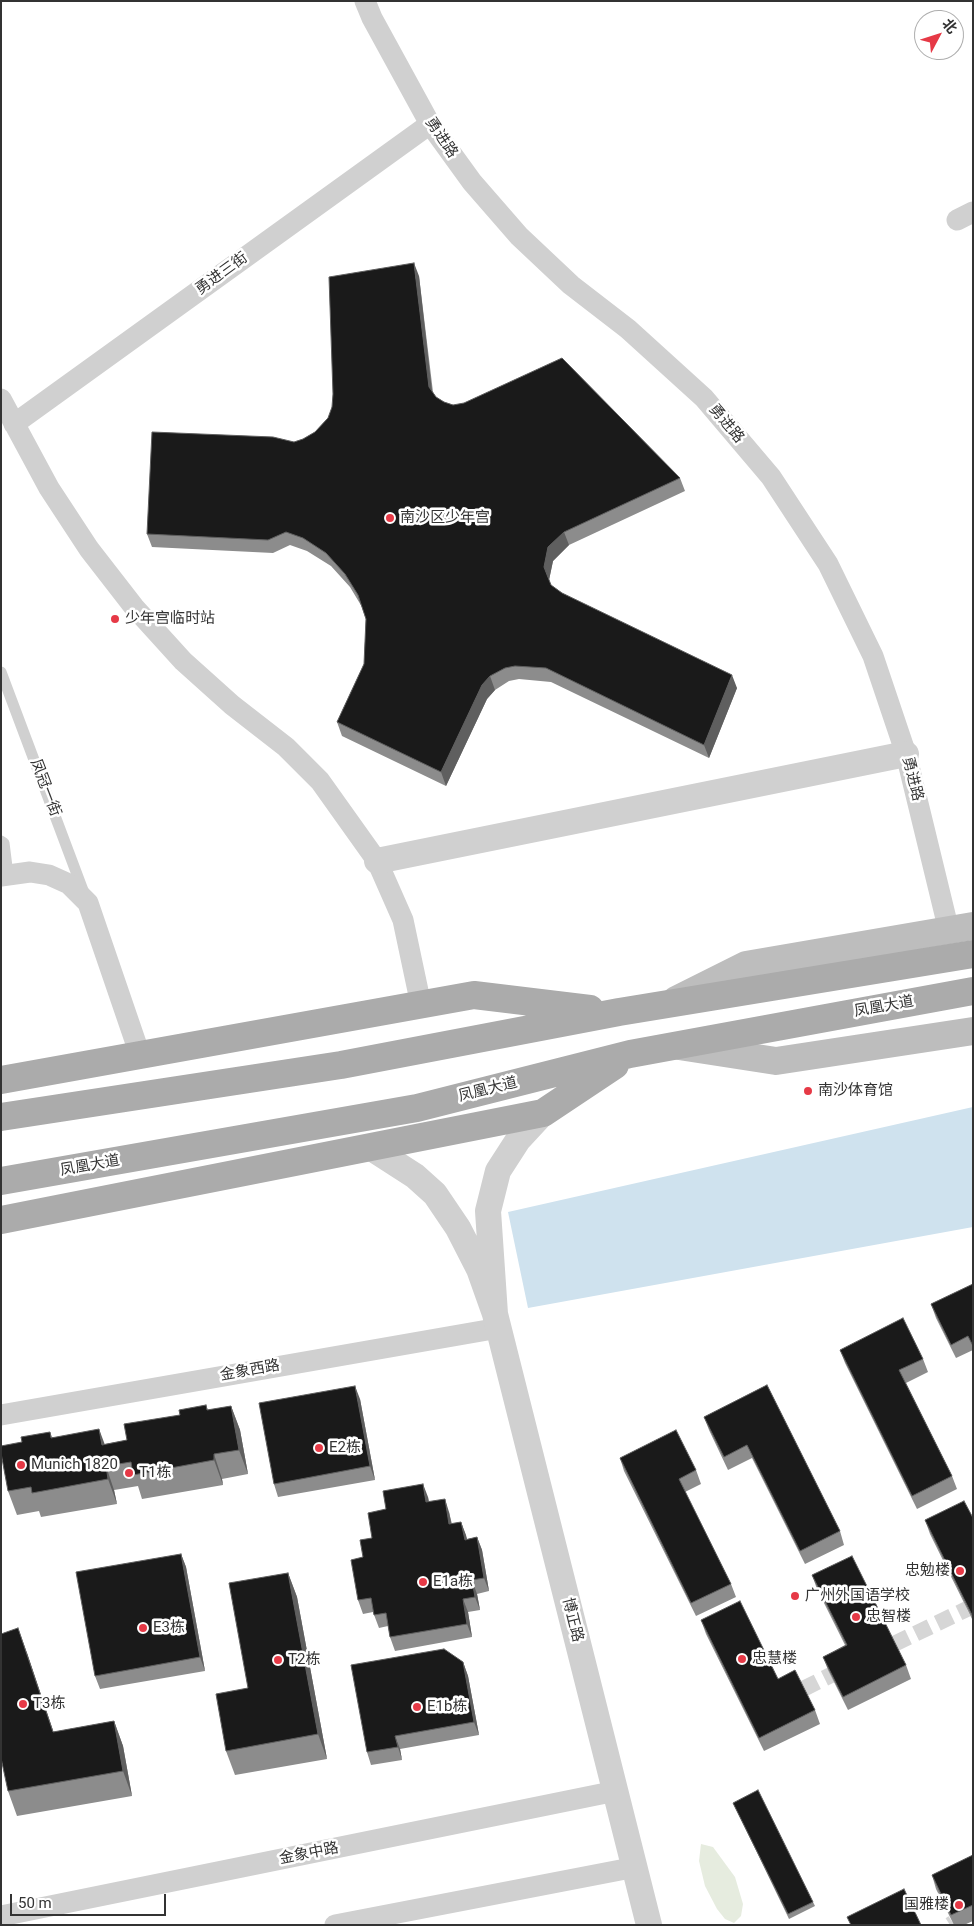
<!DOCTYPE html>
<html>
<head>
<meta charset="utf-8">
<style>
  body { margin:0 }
  #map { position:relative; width:974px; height:1926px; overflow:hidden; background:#fff; font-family:Roboto,"Noto Sans SC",sans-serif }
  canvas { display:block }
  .frame { position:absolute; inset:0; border:2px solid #333; pointer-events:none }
  .north { position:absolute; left:914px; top:10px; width:50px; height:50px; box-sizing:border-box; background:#fff; border:1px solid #adadad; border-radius:50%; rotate:50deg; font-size:14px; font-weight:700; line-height:20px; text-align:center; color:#333 }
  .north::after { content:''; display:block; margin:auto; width:18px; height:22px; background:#e63946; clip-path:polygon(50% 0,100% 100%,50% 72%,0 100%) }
  .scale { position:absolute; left:10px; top:1894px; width:156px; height:22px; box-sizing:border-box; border:2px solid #333; border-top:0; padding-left:6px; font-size:15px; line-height:18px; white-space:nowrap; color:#333; -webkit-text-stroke:4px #fff; paint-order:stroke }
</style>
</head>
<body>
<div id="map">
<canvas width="974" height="1926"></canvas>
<div class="frame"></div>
<div class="north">北</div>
<div class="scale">50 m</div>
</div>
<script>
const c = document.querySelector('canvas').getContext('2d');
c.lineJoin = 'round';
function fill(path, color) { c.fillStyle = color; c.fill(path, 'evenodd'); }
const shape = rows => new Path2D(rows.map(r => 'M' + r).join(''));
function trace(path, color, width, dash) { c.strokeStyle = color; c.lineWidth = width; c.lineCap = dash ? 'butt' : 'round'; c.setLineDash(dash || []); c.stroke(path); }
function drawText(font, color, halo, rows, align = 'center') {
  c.font = font + ' Roboto,"Noto Sans SC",sans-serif'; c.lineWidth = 5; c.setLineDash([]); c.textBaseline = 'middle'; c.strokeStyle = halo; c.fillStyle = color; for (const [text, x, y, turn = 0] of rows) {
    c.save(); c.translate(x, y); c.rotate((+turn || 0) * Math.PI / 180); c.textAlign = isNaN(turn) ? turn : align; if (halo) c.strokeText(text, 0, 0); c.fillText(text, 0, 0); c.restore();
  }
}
fill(shape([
  [701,1844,713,1847,735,1877,743,1904,741,1916,734,1923,725,1919,717,1909,705,1886,699,1861]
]), '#e6ecdf');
fill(shape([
  [973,1107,973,1227,528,1308,508,1212]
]), '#cfe2ee');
trace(shape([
  [894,1644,967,1609],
  [803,1689,831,1675],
  [950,1925,953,1923]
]), '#d6d6d6', 16, [16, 8]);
trace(shape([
  [1,672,84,893],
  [1,841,4,843,8,875]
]), '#d0d0d0', 11);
trace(shape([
  [365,1,372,18,430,124,472,182,519,236,571,285,628,329,704,398,771,477,828,564,873,656,906,754,949,931],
  [957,220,973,212],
  [1,399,49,488,89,549,134,607,183,661,232,705,286,747,320,781,377,861,403,920,421,1005],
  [14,424,430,124],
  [1,876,30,872,49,875,69,884,88,903,140,1055],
  [1,1415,499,1328],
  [1,1916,616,1791],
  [335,1925,636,1867]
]), '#d0d0d0', 21);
trace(shape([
  [377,861,906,754],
  [370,1147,415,1176,435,1194,458,1228,479,1269,495,1314,488,1211,498,1171,518,1140,543,1113],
  [495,1314,649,1925]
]), '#d0d0d0', 26);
trace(shape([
  [676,1000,746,965,973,926],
  [679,1046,776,1061,973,1031]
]), '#bdbdbd', 28);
trace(shape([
  [1,1080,474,995,590,1009],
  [1,1117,341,1065,619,1012,973,954],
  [1,1181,417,1108,630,1054,973,991],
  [1,1220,543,1113,615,1065]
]), '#ababab', 28);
fill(shape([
  [419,276,433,392,436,397,444,402,680,478,685,491,569,545,553,561,549,580,551,585,562,593,737,688,709,758,551,682,519,679,509,681,495,690,487,699,446,786,342,736,337,722,364,664,366,619,362,607,350,587,331,566,307,551,290,545,273,553,152,547,147,534,315,432,328,418],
  [973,1284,973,1350,956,1358,936,1318,931,1304],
  [840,1350,923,1359,928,1372,906,1383,952,1476,957,1489,917,1509,845,1363],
  [767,1385,840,1531,844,1545,805,1564,752,1458,728,1470,709,1430,704,1417],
  [360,1399,375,1480,278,1497,274,1484],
  [206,1405,208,1410,231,1406,240,1430,248,1474,222,1479,223,1485,142,1499,138,1486,114,1490,117,1504,41,1517,39,1511,17,1515,8,1491,22,1442,50,1432,52,1437,105,1444,127,1440,180,1415],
  [620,1458,696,1470,701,1484,685,1492,731,1584,736,1597,696,1616,624,1471],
  [428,1497,429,1502,449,1512,452,1524,461,1522,467,1539,477,1537,482,1550,489,1591,477,1594,480,1610,468,1612,472,1637,395,1651,390,1637,388,1626,379,1628,373,1612,363,1614,358,1600,363,1557,386,1509],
  [973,1518,973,1621,930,1534,925,1520],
  [181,1554,186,1567,205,1671,100,1689,95,1676],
  [288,1573,297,1597,327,1759,235,1775,226,1751],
  [812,1575,906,1665,911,1679,848,1710,828,1670,823,1657,845,1645,817,1589],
  [701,1620,778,1679,815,1710,820,1724,764,1751,706,1634],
  [27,1653,53,1732,114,1721,123,1746,132,1796,17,1816,8,1791],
  [463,1662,468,1676,479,1735,400,1749,402,1760,371,1765,367,1752],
  [733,1803,813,1902,815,1906,789,1919],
  [973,1855,973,1921,964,1925,954,1925,936,1889,932,1875]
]), '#8c8c8c');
fill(shape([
  [414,263,419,276,433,400,429,387],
  [564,532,569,545,553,561,549,580,544,567,548,547],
  [732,675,737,688,709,758,704,745],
  [490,676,495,690,487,699,446,786,441,772,482,685],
  [355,1386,360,1399,375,1480,370,1466],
  [231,1406,240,1430,248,1474,239,1450],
  [99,1429,108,1453,102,1445],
  [214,1454,222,1479,223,1485,214,1460],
  [106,1466,114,1490,117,1504,108,1479],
  [423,1484,428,1497,431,1516,426,1502],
  [445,1499,449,1512,454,1537,449,1524],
  [461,1522,466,1535,470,1553,465,1540],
  [477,1537,482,1550,489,1591,484,1578],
  [181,1554,186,1567,205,1671,200,1657],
  [288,1573,297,1597,327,1759,318,1734],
  [472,1580,477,1594,480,1610,475,1597],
  [463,1599,468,1612,472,1637,467,1624],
  [18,1628,27,1653,62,1757,53,1732],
  [463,1662,468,1676,479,1735,474,1722],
  [114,1721,123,1746,132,1796,123,1771],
  [395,1736,400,1749,402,1760,398,1747]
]), '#5f5f5f');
const building = shape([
  [414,263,429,387,436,397,444,402,453,405,464,403,562,358,680,478,564,532,548,547,544,567,551,585,562,593,732,675,704,745,546,668,515,666,505,668,490,676,482,685,441,772,337,722,364,664,366,619,358,595,345,574,326,553,303,538,286,532,268,540,147,534,152,432,273,437,294,442,303,439,315,432,328,418,332,407,333,394,329,277,414,263],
  [973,1284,973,1346,968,1336,951,1345,931,1304,973,1284],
  [903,1318,923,1359,899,1370,952,1476,912,1496,840,1350,903,1318],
  [767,1385,840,1531,800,1551,747,1445,724,1457,704,1417,767,1385],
  [355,1386,370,1466,274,1484,259,1403,355,1386],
  [206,1405,207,1410,231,1406,239,1450,214,1454,214,1460,133,1475,131,1462,106,1466,108,1479,32,1493,31,1487,8,1491,1,1453,1,1446,22,1442,21,1437,50,1432,51,1438,99,1429,102,1445,127,1440,124,1424,180,1415,179,1410,206,1405],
  [676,1430,696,1470,679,1479,731,1584,691,1603,620,1458,676,1430],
  [423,1484,426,1502,445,1499,449,1524,461,1522,465,1540,477,1537,484,1578,472,1580,475,1597,463,1599,467,1624,390,1637,386,1613,374,1615,371,1598,358,1600,351,1560,363,1557,360,1540,372,1538,368,1513,386,1509,383,1491,423,1484],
  [964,1501,973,1518,973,1617,925,1520,964,1501],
  [181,1554,200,1657,95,1676,76,1572,181,1554],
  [852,1556,906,1665,843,1697,823,1657,847,1645,812,1575,852,1556],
  [288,1573,318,1734,226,1751,216,1694,248,1688,229,1583,288,1573],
  [740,1601,778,1679,795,1670,815,1710,759,1738,701,1620,740,1601],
  [18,1628,53,1732,114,1721,123,1771,8,1791,1,1758,1,1634,18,1628],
  [444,1649,463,1662,474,1722,395,1736,398,1747,367,1752,351,1665,444,1649],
  [758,1790,813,1902,788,1914,733,1803,758,1790],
  [973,1855,973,1905,951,1915,932,1875,973,1855],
  [904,1889,921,1925,851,1925,847,1917,904,1889]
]);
fill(building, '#1a1a1a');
trace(building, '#5f5f5f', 1);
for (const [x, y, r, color] of [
  [390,518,5,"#e63946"],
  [115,619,5,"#e63946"],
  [808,1091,5,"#e63946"],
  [319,1448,5,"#e63946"],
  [21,1465,5,"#e63946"],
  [129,1473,5,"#e63946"],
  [960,1571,5,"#e63946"],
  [423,1582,5,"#e63946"],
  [795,1596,5,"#e63946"],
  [856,1617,5,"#e63946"],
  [143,1628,5,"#e63946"],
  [742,1659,5,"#e63946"],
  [278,1660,5,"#e63946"],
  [23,1704,5,"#e63946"],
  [417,1707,5,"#e63946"],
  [959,1905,5,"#e63946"]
]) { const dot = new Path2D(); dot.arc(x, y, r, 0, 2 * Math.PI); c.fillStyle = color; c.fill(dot); trace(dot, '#fff', 2); }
drawText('15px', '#333', '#fff', [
  ["勇进路",441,138,56],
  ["勇进三街",222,274,-36],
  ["勇进路",726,424,50],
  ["勇进路",912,779,76],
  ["凤冠一街",45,788,69],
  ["凤凰大道",884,1007,-10],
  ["凤凰大道",488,1090,-14],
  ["凤凰大道",90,1166,-10],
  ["金象西路",250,1371,-10],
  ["博正路",572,1620,76],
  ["金象中路",309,1854,-11]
]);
drawText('15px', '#333', '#fff', [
  ["南沙区少年宫",400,518],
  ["少年宫临时站",125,619],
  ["南沙体育馆",818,1091],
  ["E2栋",329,1448],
  ["Munich 1820",31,1465],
  ["T1栋",139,1473],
  ["忠勉楼",950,1571,"right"],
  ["E1a栋",433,1582],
  ["广州外国语学校",805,1596],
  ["忠智楼",866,1617],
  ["E3栋",153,1628],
  ["忠慧楼",752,1659],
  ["T2栋",288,1660],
  ["T3栋",33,1704],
  ["E1b栋",427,1707],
  ["国雅楼",949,1905,"right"]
], 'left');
</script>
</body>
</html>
